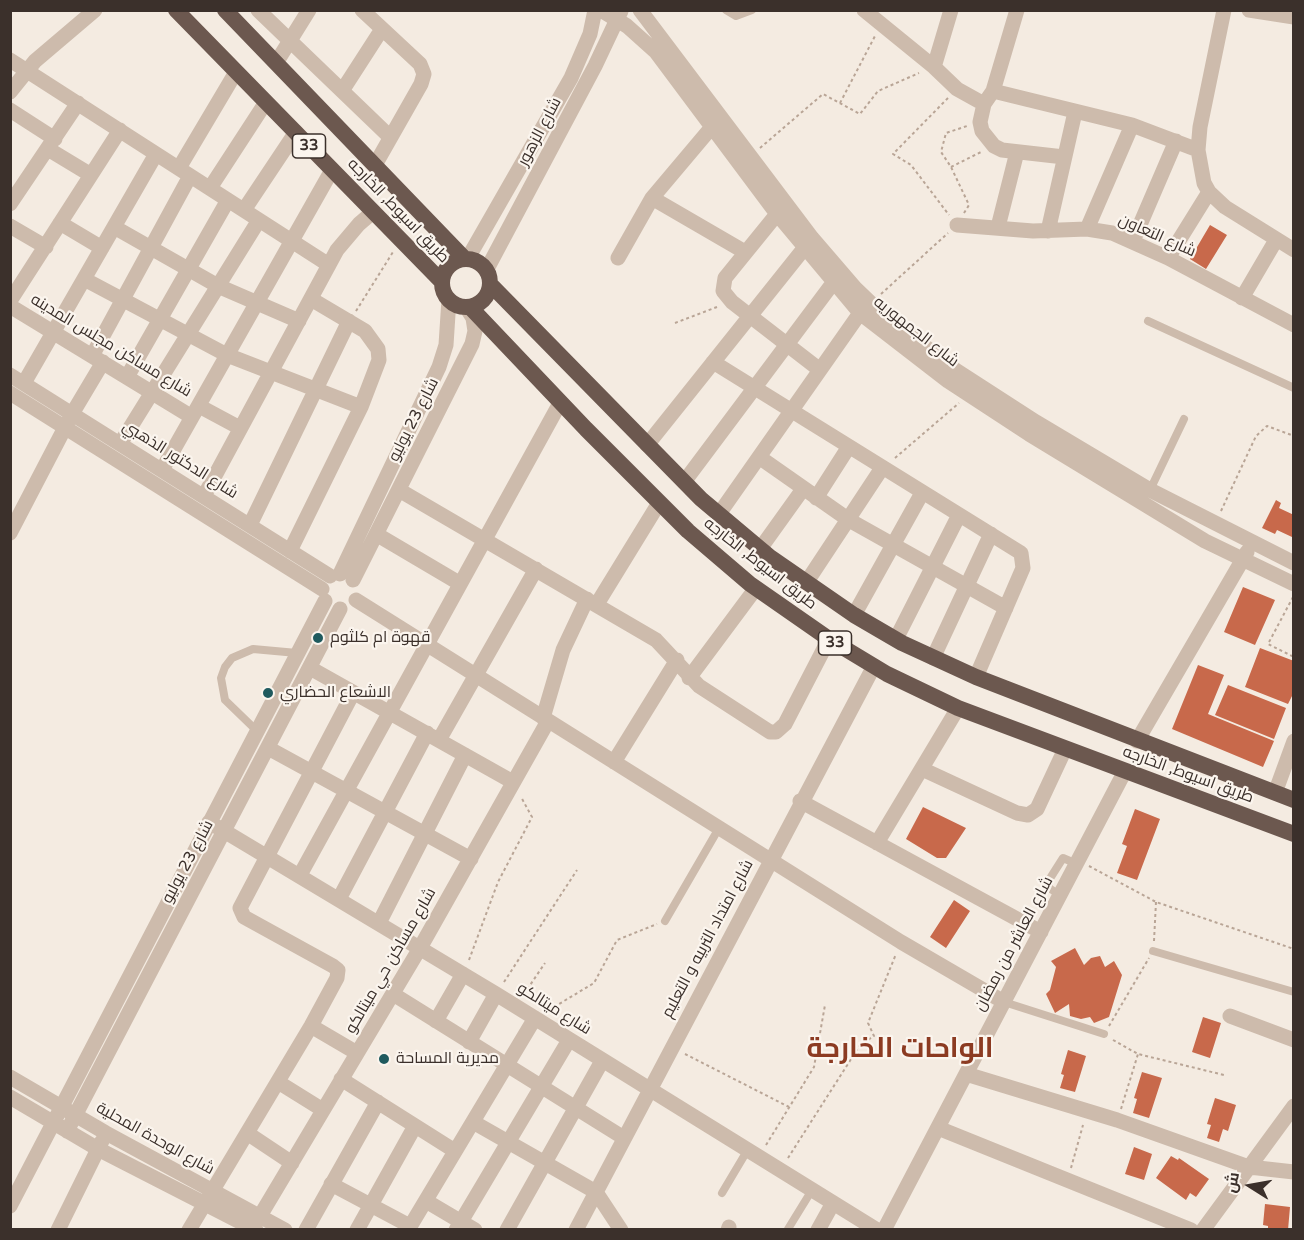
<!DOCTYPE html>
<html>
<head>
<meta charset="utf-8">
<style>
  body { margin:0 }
  #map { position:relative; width:1304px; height:1240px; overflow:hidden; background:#f4ebe1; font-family:"Varela Round",Cairo,sans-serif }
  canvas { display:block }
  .frame { position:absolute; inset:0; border:12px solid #3b302b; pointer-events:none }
  .north { position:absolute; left:1220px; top:1156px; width:60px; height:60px; -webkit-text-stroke:4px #fbf5ee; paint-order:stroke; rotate:281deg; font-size:16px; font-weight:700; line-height:24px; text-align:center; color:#3b302b }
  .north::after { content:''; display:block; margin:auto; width:21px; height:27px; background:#3b302b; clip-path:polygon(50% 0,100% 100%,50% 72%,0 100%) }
</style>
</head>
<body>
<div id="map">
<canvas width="1304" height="1240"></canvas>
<div class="frame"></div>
<div class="north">ش</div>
</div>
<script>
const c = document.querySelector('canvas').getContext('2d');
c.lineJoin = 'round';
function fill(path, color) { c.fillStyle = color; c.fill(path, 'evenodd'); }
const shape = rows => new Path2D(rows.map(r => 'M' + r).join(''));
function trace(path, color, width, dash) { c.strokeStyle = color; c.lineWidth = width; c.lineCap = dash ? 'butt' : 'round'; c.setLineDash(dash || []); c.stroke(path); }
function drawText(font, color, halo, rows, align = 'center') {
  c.font = font + ' "Varela Round",Cairo,sans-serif'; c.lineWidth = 4.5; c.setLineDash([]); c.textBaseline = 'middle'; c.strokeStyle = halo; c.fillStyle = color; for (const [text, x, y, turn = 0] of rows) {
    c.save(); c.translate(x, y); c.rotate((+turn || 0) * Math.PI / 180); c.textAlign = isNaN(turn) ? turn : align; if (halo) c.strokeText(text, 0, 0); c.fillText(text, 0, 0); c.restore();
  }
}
fill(shape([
  [1210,225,1227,235,1206,269,1190,259],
  [1276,500,1281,503,1279,508,1294,515,1292,537,1277,530,1275,534,1262,528],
  [1243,587,1275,600,1255,645,1224,632],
  [1260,648,1294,661,1294,692,1288,704,1245,687],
  [1198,665,1224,675,1208,714,1274,741,1263,767,1172,729],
  [1228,685,1286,708,1274,739,1215,715],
  [923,807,966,828,946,858,937,858,906,839],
  [1135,809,1160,819,1137,880,1117,873,1127,846,1122,844],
  [954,900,970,911,946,948,930,937],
  [1075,948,1084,965,1091,958,1100,956,1105,967,1114,961,1122,975,1109,1017,1094,1023,1090,1017,1081,1019,1070,1016,1069,1004,1055,1013,1046,994,1050,990,1056,967,1051,961],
  [1203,1017,1221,1023,1210,1058,1192,1052],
  [1068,1050,1086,1056,1075,1092,1060,1088,1064,1075,1061,1074],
  [1142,1072,1162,1078,1149,1118,1133,1113,1137,1099,1134,1098],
  [1215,1098,1236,1105,1228,1131,1223,1129,1219,1142,1207,1138,1211,1125,1207,1124],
  [1134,1147,1152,1154,1144,1180,1125,1174],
  [1171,1156,1178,1160,1179,1158,1209,1179,1196,1197,1190,1193,1186,1200,1156,1178],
  [1265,1204,1290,1207,1288,1230,1268,1230,1268,1226,1263,1225]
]), '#c8694b');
trace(shape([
  [948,98,893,154,911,165,949,215],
  [840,103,875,36],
  [760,148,823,94,860,114,878,91,919,73],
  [951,167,981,152],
  [964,213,969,205,951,167,941,152,946,133,967,126],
  [881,294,948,233],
  [356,311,393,252],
  [675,323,717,307],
  [895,458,959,403],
  [1221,511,1256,436,1267,426,1294,436],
  [1293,597,1268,644,1294,657],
  [1089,866,1156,902,1294,949],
  [1154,941,1156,902],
  [469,960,498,882,532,817,521,797],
  [504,982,577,870],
  [524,994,545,963],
  [549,1010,594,983,617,940,657,924],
  [1109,1026,1149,958],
  [1113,1040,1138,1054,1224,1075],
  [685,1054,789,1107],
  [1121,1109,1138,1054],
  [766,1145,814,1067,825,1005],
  [788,1158,860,1045,874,1036,868,1023,896,954],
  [1071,1168,1083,1125]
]), '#b9a596', 2, [3, 3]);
trace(shape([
  [726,10,736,16,752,10],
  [1148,321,1294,388],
  [1150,490,1184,419],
  [257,731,225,700,221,678,225,667,232,658,253,649,297,653],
  [1060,895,1049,888,1049,880,1063,858,1077,864],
  [665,921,719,828],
  [1153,951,1294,992],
  [1004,1002,1104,1034],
  [722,1193,747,1151],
  [788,1229,812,1190]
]), '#cdbbac', 8);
trace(shape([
  [258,10,390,137],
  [362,10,420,64,424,74,421,84,375,165],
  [601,10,627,26,656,52,777,214,860,313,948,381,1029,434,1205,541,1294,584],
  [640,10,812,238,855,288,879,311,954,369,1036,422,1150,490,1294,563],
  [864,10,934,67,957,89,984,104],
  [1017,10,993,91,984,104,980,122,982,131,994,146,1002,150,1064,157],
  [1224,10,1200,127,1198,150,1204,183,1209,192,1225,207,1294,250],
  [1249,10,1294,17],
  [10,60,329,265],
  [276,63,309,10],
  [934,67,951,10],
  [342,91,382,29],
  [993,91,1132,125,1198,150],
  [10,92,35,61,95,10],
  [10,110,55,139],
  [48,149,91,175],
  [179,168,236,72],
  [210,188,266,102],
  [652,198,745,252],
  [10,204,78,103],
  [244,210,296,132],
  [777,214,725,278,723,291,732,302,820,370],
  [60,223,102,248],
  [957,225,1033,231,1087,229,1112,233,1168,258,1294,325],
  [10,226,46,247],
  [114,227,218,286,299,321],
  [998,227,1017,152],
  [1087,229,1132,125],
  [1048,231,1075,112],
  [1133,241,1176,141],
  [468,258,571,78,590,34,595,10],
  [618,258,652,198,711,128],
  [1168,258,1209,192],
  [487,269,595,66,621,11],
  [84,279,227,355,361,407],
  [1242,298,1276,240],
  [10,301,120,130],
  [10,306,192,417],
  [92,356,190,176],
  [713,362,1021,553,1023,568,976,677],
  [10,375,330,576],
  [127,377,228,200],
  [24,383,156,154],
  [10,393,322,589],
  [199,406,240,428],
  [120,444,259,220],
  [647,445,810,241],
  [759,457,849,520,1006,608],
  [162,470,332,170],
  [684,482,833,283],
  [399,490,656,640,699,686,770,732,776,732,785,724,829,639],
  [204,496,337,250,359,224,373,212],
  [816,498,848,448],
  [719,514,860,313],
  [250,525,349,321],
  [10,533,72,414,103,362],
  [376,534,459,583],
  [760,549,803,489],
  [290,551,361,407,379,360,378,349,365,331,311,299],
  [340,574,439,367,446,345,449,299],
  [353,580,472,344,475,331,473,318,466,307],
  [806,583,882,468],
  [356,600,901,942,1004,1002],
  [597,604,659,503],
  [854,615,922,493],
  [896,639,959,515],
  [933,658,991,534],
  [310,668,513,782],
  [689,678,756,588],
  [543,718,563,650,587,599],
  [439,740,536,569],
  [1137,741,1247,552],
  [268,748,471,859],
  [614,762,677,660],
  [922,769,1017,813,1028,815,1037,809,1065,749],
  [1275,793,1294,741],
  [800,801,1041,932],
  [209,822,496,994,877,1230],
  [877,843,958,708],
  [300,875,560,403],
  [339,899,427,733],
  [379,923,465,755],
  [393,994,624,1138],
  [1230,1016,1294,1040],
  [436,1021,463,974],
  [311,1026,357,1053],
  [469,1042,496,994],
  [966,1074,1117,1120,1249,1167,1294,1172],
  [10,1077,106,1133,285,1230],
  [341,1079,455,1151],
  [278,1082,323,1110],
  [10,1097,98,1149,256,1230],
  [473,1122,596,1192,621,1230],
  [938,1128,1191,1230],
  [67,1131,340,609],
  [247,1133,292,1163],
  [331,1184,410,1226],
  [426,1201,475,1230],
  [10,1206,325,601],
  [260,1216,420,948,548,721],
  [58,1230,102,1141],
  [189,1230,311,1026,337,978,338,970,333,966,244,917,240,908,353,693],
  [306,1230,378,1102],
  [357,1230,415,1126],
  [408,1230,535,1018],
  [456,1230,569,1040],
  [507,1230,602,1061],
  [576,1230,874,666],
  [728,1230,729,1227],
  [818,1230,833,1203],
  [884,1230,1125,771],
  [1203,1230,1294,1106]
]), '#cdbbac', 15);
trace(shape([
  [176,10,442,282],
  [225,10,464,258],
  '442 283a24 24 0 1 1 48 0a24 24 0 1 1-48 0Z',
  [491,285,701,499,770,557,854,615,902,643,976,677,1294,800],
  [470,307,586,429,688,531,750,584,829,639,887,674,958,708,1294,834]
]), '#6c584f', 16);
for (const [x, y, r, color] of [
  [318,638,6,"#1f5a5e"],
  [268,693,6,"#1f5a5e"],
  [384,1059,6,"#1f5a5e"]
]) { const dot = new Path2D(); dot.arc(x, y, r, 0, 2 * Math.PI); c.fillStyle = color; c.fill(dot); trace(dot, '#fbf5ee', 2); }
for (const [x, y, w] of [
  [309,146,33],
  [835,643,33]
]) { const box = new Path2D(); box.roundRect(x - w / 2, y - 12, w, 24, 4.5); c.fillStyle = '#fbf5ee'; c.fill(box); trace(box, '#3b302b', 1.5); }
drawText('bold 15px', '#3b302b', null, [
  ["33",309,146],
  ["33",835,643]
]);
drawText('16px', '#3b302b', '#fbf5ee', [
  ["شارع الزهور",540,132,-62],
  ["طريق اسيوط, الخارجه",398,211,46],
  ["شارع التعاون",1157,236,24],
  ["شارع الجمهوريه",916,332,38],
  ["شارع مساكن مجلس المدينه",111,346,31],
  ["شارع 23 يوليو",414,420,-63],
  ["شارع الدكتور الذهبي",180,460,32],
  ["طريق اسيوط, الخارجه",760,564,38],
  ["طريق اسيوط, الخارجه",1188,775,20],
  ["شارع 23 يوليو",188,862,-62],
  ["شارع امتداد التربيه و التعليم",708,939,-62],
  ["شارع العاشر من رمضان",1014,944,-62],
  ["شارع مساكن حي ميتالكو",391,961,-60],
  ["شارع ميتالكو",554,1009,32],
  ["شارع الوحدة المحلية",155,1139,29]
]);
drawText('16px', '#3b302b', '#fbf5ee', [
  ["قهوة ام كلثوم",330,638],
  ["الاشعاع الحضاري",280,693],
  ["مديرية المساحة",396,1059]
], 'left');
drawText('bold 28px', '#8c3b22', '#fbf5ee', [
  ["الواحات الخارجة",900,1050]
]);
</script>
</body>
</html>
